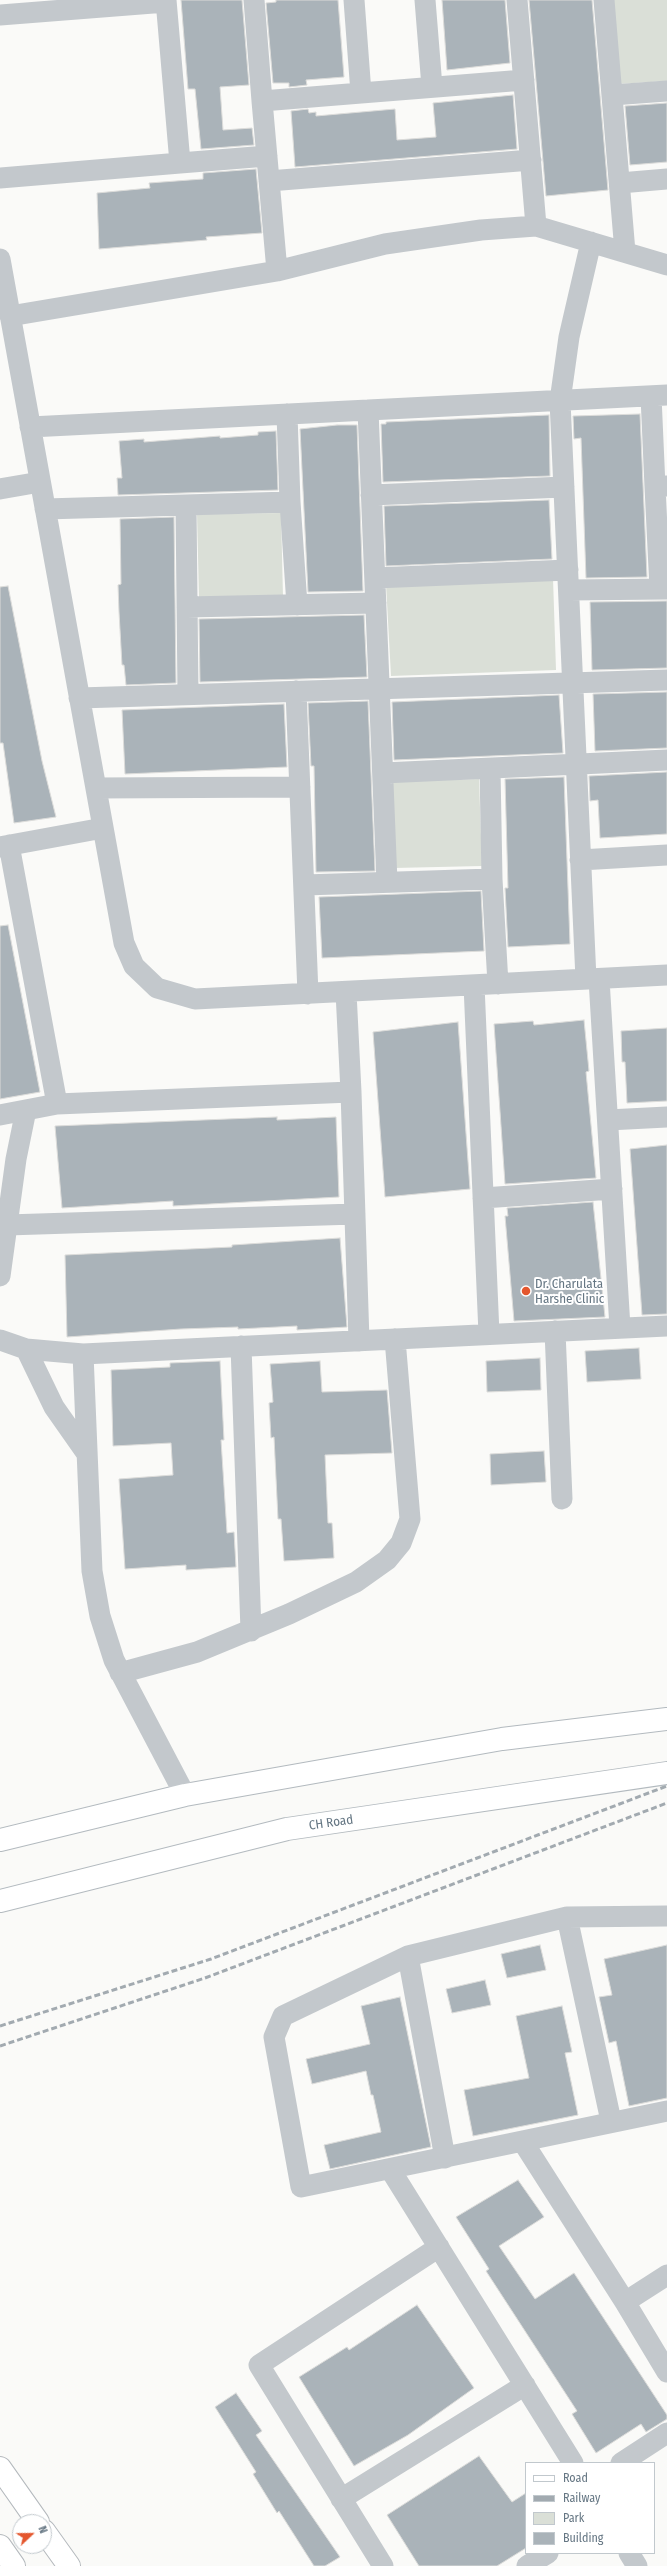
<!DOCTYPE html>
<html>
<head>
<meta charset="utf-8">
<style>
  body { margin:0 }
  #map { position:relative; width:667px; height:2566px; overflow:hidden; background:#fafaf8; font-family:"Fira Sans Condensed",sans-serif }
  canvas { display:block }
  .legend { position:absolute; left:525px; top:2462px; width:130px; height:92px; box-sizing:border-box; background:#fff; border:1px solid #c1c8cd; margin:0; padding:5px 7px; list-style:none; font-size:12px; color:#657683 }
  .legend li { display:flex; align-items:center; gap:8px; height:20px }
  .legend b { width:20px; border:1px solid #c1c8cd }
  .north { position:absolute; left:12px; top:2514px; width:40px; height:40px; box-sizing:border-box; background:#fff; border:1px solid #c1c8cd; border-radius:50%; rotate:68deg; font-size:11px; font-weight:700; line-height:16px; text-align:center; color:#657683 }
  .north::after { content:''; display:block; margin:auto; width:14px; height:18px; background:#e4572e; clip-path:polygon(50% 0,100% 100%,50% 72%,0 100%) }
</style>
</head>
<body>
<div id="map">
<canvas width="667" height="2566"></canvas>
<ul class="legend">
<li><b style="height:5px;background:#fff"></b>Road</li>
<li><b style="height:5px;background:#a2aab0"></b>Railway</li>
<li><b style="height:11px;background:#dadfd7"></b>Park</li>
<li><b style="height:11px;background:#aab3b9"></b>Building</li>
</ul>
<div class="north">N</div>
</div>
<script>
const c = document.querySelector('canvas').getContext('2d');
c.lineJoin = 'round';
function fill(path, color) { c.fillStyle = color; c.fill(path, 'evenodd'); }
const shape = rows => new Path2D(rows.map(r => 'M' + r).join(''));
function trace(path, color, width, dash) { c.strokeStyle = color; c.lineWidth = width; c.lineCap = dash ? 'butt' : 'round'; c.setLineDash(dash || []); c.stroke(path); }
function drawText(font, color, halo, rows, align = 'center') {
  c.font = font + ' "Fira Sans Condensed",sans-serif'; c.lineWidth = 4; c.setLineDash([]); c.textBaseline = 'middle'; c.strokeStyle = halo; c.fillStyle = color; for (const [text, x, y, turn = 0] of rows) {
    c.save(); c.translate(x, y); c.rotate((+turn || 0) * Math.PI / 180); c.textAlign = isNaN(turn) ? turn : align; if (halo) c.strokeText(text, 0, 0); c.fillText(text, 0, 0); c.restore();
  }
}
fill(shape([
  [612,0,667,0,667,81,618,84],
  [281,513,283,597,199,598,197,514],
  [553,578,556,670,391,676,386,584],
  [479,779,482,866,394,868,392,781]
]), '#dadfd7');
const building = shape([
  [181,0,242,0,249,85,220,87,223,130,252,128,254,145,201,149,195,89,188,89,181,0],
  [276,0,338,0,344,77,306,80,307,85,289,87,289,83,273,83,266,3,276,2,276,0],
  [442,0,505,0,510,63,447,70,442,0],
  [529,0,592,0,608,190,546,196,529,0],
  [513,95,517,149,295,167,291,111,308,109,309,113,316,112,316,116,395,109,397,140,436,137,433,103,513,95],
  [667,103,667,162,630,165,625,106,667,103],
  [256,169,262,233,206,237,207,240,99,249,97,193,150,188,149,183,203,179,203,173,256,169],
  [640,414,647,577,586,578,581,438,574,439,573,416,640,414],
  [549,415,550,476,383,482,381,424,386,424,386,422,549,415],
  [337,425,357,425,363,591,308,592,300,429,337,425],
  [276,431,278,490,118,495,117,478,122,478,119,441,144,439,144,442,220,436,220,438,258,435,258,432,276,431],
  [549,500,552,559,386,566,384,506,549,500],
  [174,517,176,683,126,685,124,665,122,665,119,612,118,585,121,584,120,519,174,517],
  [8,586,42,761,56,817,14,823,3,743,0,743,0,587,8,586],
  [667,601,667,668,592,670,590,602,667,601],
  [364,615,367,677,200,682,199,619,364,615],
  [667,692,667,748,595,751,593,694,667,692],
  [559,695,563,753,394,760,392,702,559,695],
  [368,701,375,871,316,872,314,766,311,766,308,703,368,701],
  [284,704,287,767,125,774,122,710,284,704],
  [667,772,667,834,600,838,598,800,590,801,589,776,667,772],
  [564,777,570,944,508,947,505,888,508,888,505,779,564,777],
  [481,891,484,951,322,958,319,897,481,891],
  [8,925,40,1092,0,1099,0,926,8,925],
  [584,1020,589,1071,586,1072,596,1178,505,1184,494,1024,533,1021,534,1025,584,1020],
  [458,1022,470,1189,385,1197,373,1032,458,1022],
  [667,1028,667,1101,627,1103,625,1062,622,1062,621,1031,667,1028],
  [277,1117,277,1120,336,1117,339,1197,173,1206,173,1201,62,1208,55,1126,277,1117],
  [667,1145,667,1314,642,1315,630,1149,667,1145],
  [593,1202,605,1317,514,1321,505,1216,508,1216,507,1208,593,1202],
  [340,1238,347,1327,297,1330,297,1326,238,1329,238,1327,181,1329,67,1337,65,1255,232,1247,232,1245,340,1238],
  [639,1348,641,1379,587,1382,585,1351,639,1348],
  [540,1358,541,1390,487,1392,486,1361,540,1358],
  [220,1361,224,1440,221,1440,227,1533,234,1532,236,1567,186,1570,186,1565,125,1569,119,1479,173,1475,171,1443,113,1446,111,1370,170,1367,170,1363,220,1361],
  [320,1361,322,1392,387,1390,392,1453,325,1455,328,1523,332,1523,334,1558,284,1561,281,1519,278,1519,274,1437,271,1438,269,1403,273,1402,270,1364,320,1361],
  [544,1451,546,1482,491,1485,490,1454,544,1451],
  [540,1945,546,1970,507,1978,501,1954,540,1945],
  [667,1945,667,2098,629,2106,616,2041,609,2043,599,1997,612,1995,604,1959,667,1945],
  [485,1980,491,2005,452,2013,446,1989,485,1980],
  [400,1997,431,2147,330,2169,324,2145,381,2132,373,2095,371,2095,366,2071,312,2084,306,2059,370,2044,361,2006,400,1997],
  [562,2006,572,2052,565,2053,578,2115,473,2136,464,2090,529,2078,516,2016,562,2006],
  [518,2180,544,2217,499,2246,535,2299,574,2273,667,2415,667,2419,646,2432,641,2424,596,2453,572,2414,577,2411,486,2271,489,2269,456,2217,518,2180],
  [417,2305,474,2388,408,2435,354,2466,299,2377,347,2347,349,2350,417,2305],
  [236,2393,262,2431,256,2435,340,2557,325,2566,314,2566,279,2511,277,2513,253,2474,256,2472,215,2407,236,2393],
  [479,2456,512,2502,526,2493,526,2548,497,2566,419,2566,387,2515,479,2456]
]);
fill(building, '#aab3b9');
trace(building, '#dcdcda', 1);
const secondary = shape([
  [0,1840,185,1795,502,1739,667,1719],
  [0,1901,287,1829,667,1773]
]);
const highway = shape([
  [0,2468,38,2522],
  [44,2531,69,2566],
  [0,2546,14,2566]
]);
trace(secondary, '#b3babf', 24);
trace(highway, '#b4b9bd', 24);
trace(shape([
  [166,0,180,163,267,156],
  [254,0,262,101],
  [425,0,432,87],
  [517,0,536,226],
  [604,0,625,252],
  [0,15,166,2],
  [361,93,524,80],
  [612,95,667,91],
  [0,178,180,163],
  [269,181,531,160],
  [620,183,667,179],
  [0,259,124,943,134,966,157,988,195,999,667,975],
  [277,271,262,101,361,93,354,0],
  [10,316,277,271,385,244,481,230,536,226,667,265],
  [651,396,655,487,667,486],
  [368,410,387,882],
  [30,427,667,395],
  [655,487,660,589],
  [0,489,40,482],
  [371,495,564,487],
  [290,502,297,605],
  [186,505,188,694],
  [45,509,290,502,287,414],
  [375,578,568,570],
  [569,590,667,589],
  [187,607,376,603],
  [296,691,308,994],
  [79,698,667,680],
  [490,769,492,879],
  [383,773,667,760],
  [96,788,300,787],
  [9,845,57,1104],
  [0,847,103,828],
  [580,860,667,855],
  [304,885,492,879,498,984],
  [586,979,560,401,569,337,591,242],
  [599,979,620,1328],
  [474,985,489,1334],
  [346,992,351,1092],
  [0,1115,57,1104,351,1092,359,1341],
  [608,1120,667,1117],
  [483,1198,612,1189],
  [7,1225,355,1214],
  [0,1276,16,1159,26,1110],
  [555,1331,562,1499],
  [0,1340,26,1349,83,1354,667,1326],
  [241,1346,251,1631],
  [26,1349,54,1407,87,1454],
  [83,1354,92,1571,100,1616,114,1660,185,1795],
  [120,1673,197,1652,289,1614,356,1582,387,1560,401,1543,410,1519,395,1339],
  [667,1916,567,1917,408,1956,283,2016,274,2037,301,2187,667,2111],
  [567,1917,611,2121],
  [408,1956,445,2158],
  [523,2142,625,2302,667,2372],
  [390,2169,573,2463],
  [625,2302,667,2275],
  [621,2463,667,2433],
  [341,2499,525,2385],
  [629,2553,637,2566],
  [383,2566,259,2365,439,2247],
  [527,2566,548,2553]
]), '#c3c8cc', 21);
trace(secondary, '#fff', 22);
trace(highway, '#fff', 22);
trace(shape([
  [0,2026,211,1959,667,1786],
  [0,2046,205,1978,667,1803]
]), '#a2aab0', 3, [6, 3]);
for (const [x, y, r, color] of [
  [526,1291,5,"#e4572e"]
]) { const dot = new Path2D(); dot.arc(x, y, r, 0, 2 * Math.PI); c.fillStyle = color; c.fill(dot); trace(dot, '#fff', 1.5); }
drawText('13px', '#657683', '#fff', [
  ["Dr. Charulata",535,1284],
  ["Harshe Clinic",535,1299]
], 'left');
drawText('13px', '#657683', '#fff', [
  ["CH Road",331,1823,-8]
]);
</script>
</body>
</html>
